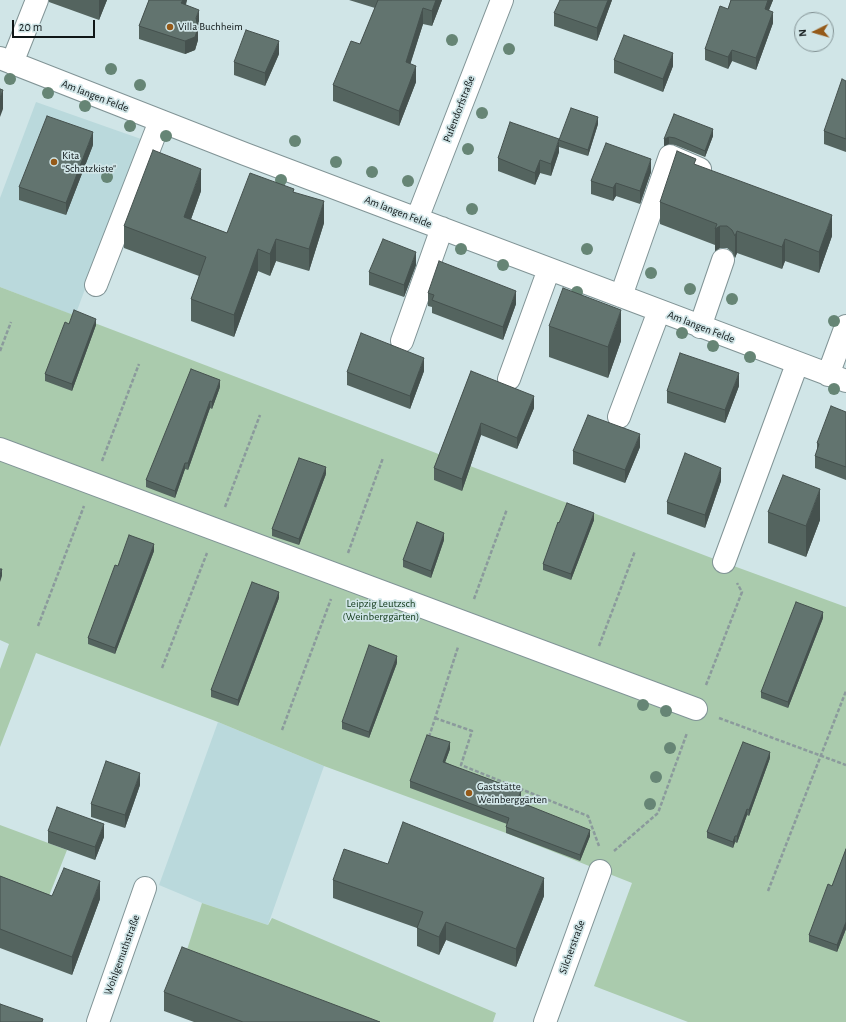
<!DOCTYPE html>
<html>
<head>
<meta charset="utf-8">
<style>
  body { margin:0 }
  #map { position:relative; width:846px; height:1022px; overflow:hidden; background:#d0e5e7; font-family:"Alegreya Sans",sans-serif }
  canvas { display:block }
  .north { position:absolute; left:794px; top:12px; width:40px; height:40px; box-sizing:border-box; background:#d0e5e7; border:1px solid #839294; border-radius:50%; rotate:265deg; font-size:11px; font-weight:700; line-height:16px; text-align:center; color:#0f1617 }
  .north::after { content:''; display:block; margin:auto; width:14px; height:18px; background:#955a19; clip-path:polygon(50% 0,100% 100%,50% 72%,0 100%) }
  .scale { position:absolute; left:12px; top:20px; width:83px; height:18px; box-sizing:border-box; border:2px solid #0f1617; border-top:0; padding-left:5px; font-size:12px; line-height:14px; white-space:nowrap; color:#0f1617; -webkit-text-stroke:3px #d0e5e7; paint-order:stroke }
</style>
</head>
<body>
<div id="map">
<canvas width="846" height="1022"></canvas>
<div class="north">N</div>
<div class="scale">20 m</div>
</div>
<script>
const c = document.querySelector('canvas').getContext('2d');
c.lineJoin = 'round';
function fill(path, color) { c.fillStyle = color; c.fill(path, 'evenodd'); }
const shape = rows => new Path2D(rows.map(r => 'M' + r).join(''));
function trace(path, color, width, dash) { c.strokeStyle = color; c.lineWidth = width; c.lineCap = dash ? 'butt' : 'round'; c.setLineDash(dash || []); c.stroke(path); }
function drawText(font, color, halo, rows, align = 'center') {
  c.font = font + ' "Alegreya Sans",sans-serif'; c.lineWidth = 3.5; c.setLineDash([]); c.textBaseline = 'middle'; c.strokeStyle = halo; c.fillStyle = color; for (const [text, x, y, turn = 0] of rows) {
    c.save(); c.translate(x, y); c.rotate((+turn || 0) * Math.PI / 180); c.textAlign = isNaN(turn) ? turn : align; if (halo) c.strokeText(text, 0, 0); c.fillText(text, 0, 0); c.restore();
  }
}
fill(shape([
  [36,102,141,139,75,316,0,287,0,198],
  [218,722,324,766,268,925,202,903,159,885]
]), '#bad9dc');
fill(shape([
  [0,287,709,557,846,607,846,1022,688,1022,594,986,632,883,506,833,324,766,218,722,36,653,0,747,0,669,9,644,0,640],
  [0,825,67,850,47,901,0,883],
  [202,903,268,925,272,918,496,1013,493,1022,362,1022,185,956]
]), '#aacbad');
const minor = shape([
  [0,58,245,154,846,381],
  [12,63,37,0],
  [417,219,502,0],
  [96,285,160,121],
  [621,296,670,156,700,169],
  [700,327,723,260],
  [402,341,442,228],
  [828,375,846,326],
  [509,379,549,269],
  [619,417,659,311],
  [0,449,696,709],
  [724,562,797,364],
  [98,1022,145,888],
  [545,1022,600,871]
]);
trace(minor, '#819496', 24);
trace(shape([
  [0,351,11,322],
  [102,461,139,364],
  [225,507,260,415],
  [348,553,383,458],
  [474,599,507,509],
  [38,626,84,506],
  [599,646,635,551],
  [162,668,207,553],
  [706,685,742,592,737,583],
  [435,718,472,731,461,765,588,816,599,846],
  [719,718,846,765],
  [282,730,331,599],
  [429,737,458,647],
  [614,851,658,813,687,733],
  [768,891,846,691]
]), '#8b9a9c', 2.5, [4, 2]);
trace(minor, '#fff', 22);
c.fillStyle = '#668575';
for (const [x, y] of [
  [452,40],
  [509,49],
  [111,69],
  [10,79],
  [140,85],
  [48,93],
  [85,106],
  [482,113],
  [130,126],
  [166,136],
  [295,141],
  [468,149],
  [336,162],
  [372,172],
  [107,177],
  [281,180],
  [408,181],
  [472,209],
  [461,249],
  [587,249],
  [503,265],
  [651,273],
  [690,289],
  [577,292],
  [732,299],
  [834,321],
  [682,333],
  [713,346],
  [750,357],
  [834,389],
  [643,705],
  [666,711],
  [670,748],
  [656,777],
  [650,804]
]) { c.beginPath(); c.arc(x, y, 6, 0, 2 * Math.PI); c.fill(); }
fill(shape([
  [49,0,107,0,99,20,49,2],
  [149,0,187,0,186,5,199,23,198,26,198,40,195,50,185,54,139,39,139,26],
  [349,0,442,0,432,26,423,24,410,64,416,82,399,126,333,101,333,85,360,44,375,8],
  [612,0,597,41,554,26,554,13],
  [731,0,773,0,769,10,773,23,756,70,732,61,728,69,705,60,705,49,728,9],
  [279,54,265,86,234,75,234,62],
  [614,60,673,66,663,92,614,73],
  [846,81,846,152,824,144,824,131],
  [674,114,713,136,705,157,675,145,669,144,664,146],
  [598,124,588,156,559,147,559,140],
  [93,145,66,215,19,200,19,187],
  [559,152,551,176,540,173,535,185,498,171,498,158],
  [696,165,832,236,819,273,785,261,782,269,737,253,735,258,732,252,727,248,720,248,715,251,715,245,660,224,660,202],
  [651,172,640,204,616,196,613,201,591,194,591,181],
  [201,191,191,219,227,233,294,192,324,223,309,271,276,261,270,276,258,271,234,337,191,321,191,299,199,276,124,248,124,226],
  [416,265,404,297,369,285,369,272],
  [428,293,516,304,503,340,432,313,432,307,428,306],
  [69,324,96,325,72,391,45,381,45,374],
  [549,326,621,341,608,378,549,357],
  [424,371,410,409,347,385,347,372],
  [471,371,534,408,517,449,481,435,462,491,434,480,434,468],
  [739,386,725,423,667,403,667,391],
  [220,387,212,409,210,408,188,470,185,469,175,498,146,487,146,480],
  [846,412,846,480,815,468,815,456,817,451,817,443],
  [640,447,625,483,573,464,573,451],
  [326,474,299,545,272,536,272,529],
  [721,481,705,528,667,514,667,502],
  [768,512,820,520,806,557,768,543],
  [594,520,571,580,543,570,543,564,559,523],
  [444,540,431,578,403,567,403,560],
  [154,551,115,654,88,644,88,638,118,566],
  [279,598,238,706,211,697,211,690],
  [823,618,788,708,761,698,761,692],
  [397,663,369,738,342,729,342,722],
  [450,749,445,762,521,797,519,801,590,836,580,861,506,833,506,827,507,824,410,788,410,781],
  [770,758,749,816,747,815,737,843,735,842,733,848,707,838,707,832],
  [140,785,125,828,91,817,91,804],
  [48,831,104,837,95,860,48,843],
  [846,849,846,929,837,952,809,942,809,935,832,886],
  [388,864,544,896,516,967,446,940,439,955,417,946,417,928,333,898,333,880],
  [0,876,52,896,100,899,72,975,0,948],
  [164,992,380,1022,194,1022,164,1011]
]), '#54645f');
fill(shape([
  [99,0,107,0,99,20],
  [183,0,187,0,181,16,181,3],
  [436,0,442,0,432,26,432,11],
  [608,0,612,0,597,41,597,28],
  [768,0,773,0,765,20,765,9],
  [423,8,423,24,406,78,406,62],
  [199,10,199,23,196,31,196,18],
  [773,12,773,23,756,70,756,58],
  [198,28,198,40,195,50,185,54,185,41],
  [279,41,279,54,265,86,265,73],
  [732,50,732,61,728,69,728,57],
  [673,53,673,66,663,92,663,79],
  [416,66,416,82,399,126,399,111],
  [3,90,3,109,0,117,0,98],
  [598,117,598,124,588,156,588,150],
  [713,129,713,136,705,157,705,151],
  [93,132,93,145,66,215,66,203],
  [669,137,669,144,664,146,664,139],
  [559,139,559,152,551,176,551,164],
  [651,159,651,172,640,204,640,191],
  [540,160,540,173,535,185,535,173],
  [201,169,201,191,184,239,184,217],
  [616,183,616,196,613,201,613,188],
  [324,201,324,223,309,271,309,249],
  [832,215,832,236,819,273,819,252],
  [720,226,720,248,715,251,715,229],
  [737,231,737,253,735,258,735,236],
  [276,239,276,261,270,276,270,254],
  [785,239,785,261,782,269,782,247],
  [258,249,258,271,234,337,234,315],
  [416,252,416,265,404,297,404,285],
  [516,291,516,304,503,340,503,327],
  [621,310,621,341,608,378,608,347],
  [96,319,96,325,72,391,72,384],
  [424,358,424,371,410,409,410,396],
  [739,373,739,386,725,423,725,410],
  [220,380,220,387,212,409,212,402],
  [534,396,534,408,517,449,517,438],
  [210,401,210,408,188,470,188,463],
  [481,423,481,435,462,491,462,479],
  [640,434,640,447,625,483,625,470],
  [185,463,185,469,175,498,175,491],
  [326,467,326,474,299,545,299,539],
  [721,468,721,481,705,528,705,515],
  [820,489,820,520,806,557,806,526],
  [594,513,594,520,571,580,571,574],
  [444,533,444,540,431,578,431,571],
  [154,544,154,551,115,654,115,648],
  [2,569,2,576,0,582,0,575],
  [279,592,279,598,238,706,238,700],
  [823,612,823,618,788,708,788,702],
  [397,656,397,663,369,738,369,732],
  [450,742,450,749,443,768,443,762],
  [770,752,770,758,749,816,749,810],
  [140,773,140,785,125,828,125,815],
  [521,791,521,797,517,807,517,801],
  [747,809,747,815,737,843,737,836],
  [104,824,104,837,95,860,95,847],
  [590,830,590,836,580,861,580,855],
  [735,836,735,842,733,848,733,842],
  [544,878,544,896,516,967,516,949],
  [100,881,100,899,72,975,72,957],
  [446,922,446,940,439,955,439,937],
  [846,922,846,929,837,952,837,945]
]), '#45514e');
const building = shape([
  [149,0,183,0,181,3,199,10,196,18,198,28,195,37,185,41,139,26,149,0],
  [378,0,436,0,432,11,423,8,406,62,416,66,399,111,333,85,351,41,360,44,378,0],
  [560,0,608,0,597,28,554,13,560,0],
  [731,0,768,0,765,9,773,12,756,58,732,50,728,57,705,49,720,6,728,9,731,0],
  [246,30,279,41,265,73,234,62,246,30],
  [624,35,673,53,663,79,614,60,624,35],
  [842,79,846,81,846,139,824,131,842,79],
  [0,89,3,90,0,98,0,89],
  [571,108,598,117,588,150,559,140,571,108],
  [674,114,713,129,705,151,675,138,669,137,664,139,674,114],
  [47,116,93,132,66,203,19,187,47,116],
  [510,122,559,139,551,164,540,160,535,173,498,158,510,122],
  [606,143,651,159,640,191,616,183,613,188,591,181,606,143],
  [153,150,201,169,184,217,227,233,250,173,294,189,293,192,324,201,309,249,276,239,270,254,258,249,234,315,191,299,206,257,124,226,153,150],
  [677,151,696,159,694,164,832,215,819,252,785,239,782,247,737,231,735,236,732,230,727,226,720,226,715,229,717,224,660,202,677,151],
  [383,239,416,252,404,285,369,272,383,239],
  [439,261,516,291,503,327,432,300,434,295,428,293,439,261],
  [563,288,621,310,608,347,549,326,563,288],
  [74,310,96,319,72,384,45,374,65,322,69,324,74,310],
  [361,333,424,358,410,396,347,372,361,333],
  [680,353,739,373,725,410,667,391,680,353],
  [191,369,220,380,212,402,210,401,188,463,185,463,175,491,146,480,191,369],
  [471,371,534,396,517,438,481,423,462,479,434,468,471,371],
  [831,406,846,412,846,467,815,456,819,444,817,443,831,406],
  [588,415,640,434,625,470,573,451,588,415],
  [685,453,721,468,705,515,667,502,685,453],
  [299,458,326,467,299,539,272,529,299,458],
  [783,475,820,489,806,526,768,512,783,475],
  [567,503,594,513,571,574,543,564,558,522,559,523,567,503],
  [417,522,444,533,431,571,403,560,417,522],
  [129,535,154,544,115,648,88,638,115,565,118,566,129,535],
  [0,569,2,569,0,575,0,569],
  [252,582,279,592,238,700,211,690,252,582],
  [796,602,823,612,788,702,761,692,796,602],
  [369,645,397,656,369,732,342,722,369,645],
  [427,735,450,742,443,762,521,791,517,801,590,830,580,855,506,827,509,818,410,781,427,735],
  [743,742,770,752,749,810,747,809,737,836,735,836,733,842,707,832,743,742],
  [106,761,140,773,125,815,91,804,106,761],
  [57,807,104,824,95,847,48,831,57,807],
  [403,822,544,878,516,949,446,922,439,937,417,928,423,912,333,880,344,849,388,864,403,822],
  [846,849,846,922,837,945,809,935,828,884,832,886,846,849],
  [64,868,100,881,72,957,0,929,0,876,52,896,64,868],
  [182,947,380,1022,243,1022,164,992,182,947],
  [0,1004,43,1019,42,1022,0,1022,0,1004]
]);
fill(building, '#62746f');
trace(building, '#45514e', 1);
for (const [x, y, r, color] of [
  [170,27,4,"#955a19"],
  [54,162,4,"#955a19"],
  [469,793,4,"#955a19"]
]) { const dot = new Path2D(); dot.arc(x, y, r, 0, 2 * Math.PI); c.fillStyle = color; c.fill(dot); trace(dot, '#d0e5e7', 1.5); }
drawText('11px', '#0f1617', '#d0e5e7', [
  ["Villa Buchheim",178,27],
  ["Kita",62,156],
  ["\"Schatzkiste\"",62,169],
  ["Gaststätte",477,787],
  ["Weinberggärten",477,800]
], 'left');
drawText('11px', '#0f1617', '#d0e5e7', [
  ["Am langen Felde",95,96,21],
  ["Pufendorfstraße",459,109,-69],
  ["Am langen Felde",398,212,21],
  ["Am langen Felde",701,327,21],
  ["Silcherstraße",572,947,-70],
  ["Wohlgemuthstraße",122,955,-70]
]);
drawText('11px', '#0f3717', '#d0e5e7', [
  ["Leipzig Leutzsch",381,604],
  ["(Weinberggärten)",381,617]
]);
</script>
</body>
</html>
